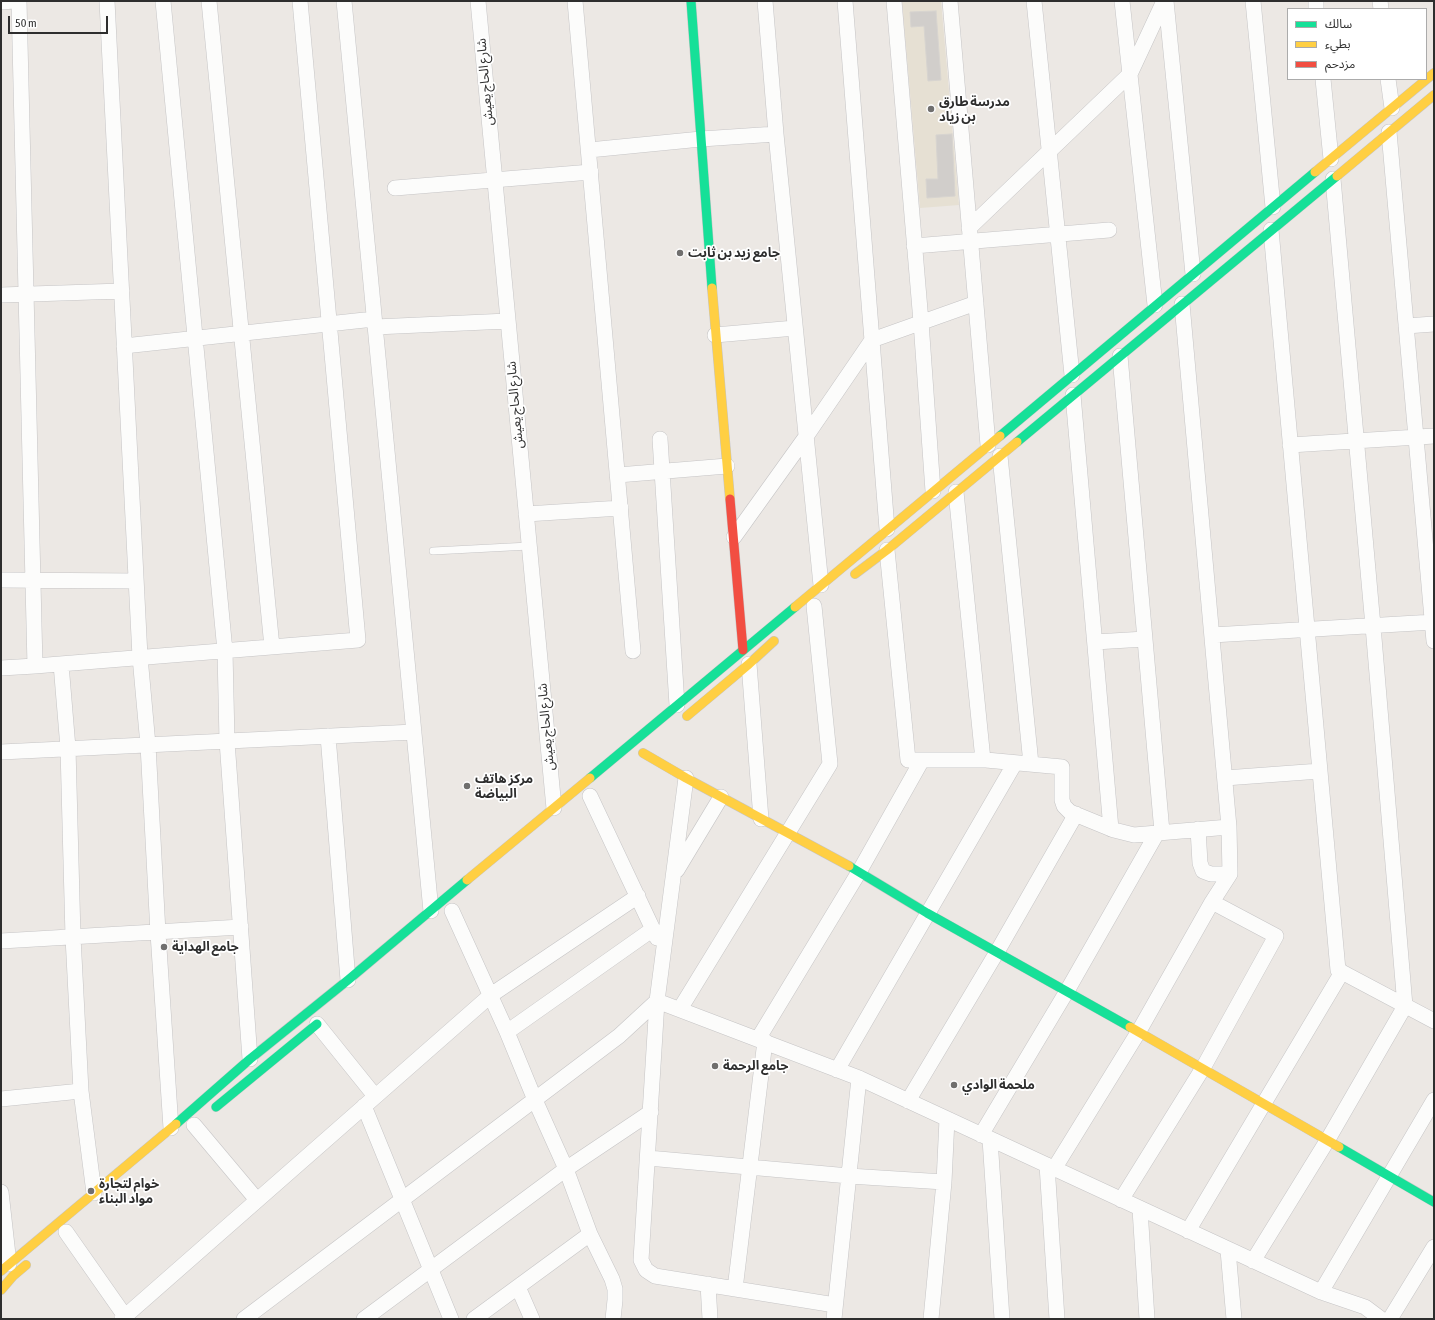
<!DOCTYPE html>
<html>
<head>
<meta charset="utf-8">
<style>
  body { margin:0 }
  #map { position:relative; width:1435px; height:1320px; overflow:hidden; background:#ece8e4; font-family:"Asap Condensed","Noto Sans Arabic",sans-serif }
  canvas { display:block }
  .frame { position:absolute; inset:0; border:2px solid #2e2e2e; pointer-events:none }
  .legend { position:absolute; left:1287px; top:8px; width:140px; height:72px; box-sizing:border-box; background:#fff; border:1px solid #ababab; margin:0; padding:5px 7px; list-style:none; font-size:12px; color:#2e2e2e }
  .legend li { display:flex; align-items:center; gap:8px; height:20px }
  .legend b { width:20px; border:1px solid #ababab }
  .scale { position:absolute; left:8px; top:16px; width:100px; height:18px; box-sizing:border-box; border:2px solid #2e2e2e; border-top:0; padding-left:5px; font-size:12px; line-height:14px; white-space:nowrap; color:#2e2e2e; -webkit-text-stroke:3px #fff; paint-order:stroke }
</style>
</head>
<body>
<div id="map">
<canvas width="1435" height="1320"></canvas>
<div class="frame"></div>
<ul class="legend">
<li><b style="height:5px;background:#16e098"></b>سالك</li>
<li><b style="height:5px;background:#ffcf43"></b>بطيء</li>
<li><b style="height:5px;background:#f24e42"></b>مزدحم</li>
</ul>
<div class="scale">50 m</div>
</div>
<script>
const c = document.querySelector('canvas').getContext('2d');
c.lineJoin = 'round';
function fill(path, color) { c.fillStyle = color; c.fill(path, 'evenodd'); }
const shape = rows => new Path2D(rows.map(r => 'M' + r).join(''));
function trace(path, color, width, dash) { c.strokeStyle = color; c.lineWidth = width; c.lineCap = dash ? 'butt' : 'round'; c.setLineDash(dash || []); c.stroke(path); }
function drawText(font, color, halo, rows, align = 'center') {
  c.font = font + ' "Asap Condensed","Noto Sans Arabic",sans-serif'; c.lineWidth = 3.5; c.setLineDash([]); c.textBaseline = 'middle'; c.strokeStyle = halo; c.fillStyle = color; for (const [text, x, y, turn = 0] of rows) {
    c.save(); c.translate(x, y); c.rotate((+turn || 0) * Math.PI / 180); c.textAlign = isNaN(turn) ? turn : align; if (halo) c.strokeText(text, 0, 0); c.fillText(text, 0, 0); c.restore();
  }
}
fill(shape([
  [902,1,941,1,959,205,920,208]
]), '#e6e0d3');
const building = shape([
  [936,11,941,80,928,81,924,26,911,27,910,12,936,11],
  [952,134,955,196,927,198,926,179,938,179,936,135,952,134]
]);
fill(building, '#d1cecb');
trace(building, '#d7d4d0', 1);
const lane = shape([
  [433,551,529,546]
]);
const street = shape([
  [19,1,35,666],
  [107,1,140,657,148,745,158,933,171,1128],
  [163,1,225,651,227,741,250,1059],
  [209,1,272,647],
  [344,1,431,911],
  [478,1,554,808],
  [575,1,633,651],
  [765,1,776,134,821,585],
  [845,1,887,529],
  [894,1,921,322,933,491],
  [950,1,988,445],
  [1034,1,1072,375],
  [1122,1,1155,305],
  [1166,1,1193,274],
  [1253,1,1273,207],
  [1316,1,1316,9],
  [1380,1,1381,9],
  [1,2,14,1],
  [1323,79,1331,159],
  [1388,79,1392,108],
  [1389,132,1434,641],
  [589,150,701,139,776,134],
  [395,188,591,172],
  [969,228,1130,74,1164,1],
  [1271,230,1338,970,1434,1021],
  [914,246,1109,230],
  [1,295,122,291],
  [1406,326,1434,324],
  [375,327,508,321],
  [715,335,795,328],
  [124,346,374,319],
  [1120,356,1162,832],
  [1073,395,1111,829],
  [660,439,677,705],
  [1290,445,1434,436],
  [1000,456,1031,764],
  [618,475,727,466],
  [956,492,983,760],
  [526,514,621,508],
  [734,537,805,438,872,340,976,303],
  [887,550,908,760,986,760,1062,767,1062,800,1064,806,1070,812,1114,830,1134,835,1229,827],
  [1,580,136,581],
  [1212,635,1434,622],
  [1095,642,1145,639],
  [61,664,68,748,73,937,81,1091,94,1193],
  [749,664,761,819],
  [1,668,35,666,358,640,300,1],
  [328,736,348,980],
  [1,752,414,732],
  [686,778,657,1001,641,1260,646,1270,655,1276,835,1305],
  [1225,778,1320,771],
  [590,796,657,938],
  [1198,829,1200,863,1203,871,1211,874,1230,874],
  [677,870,721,797],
  [452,911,507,1032,535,1100,566,1169,590,1234,612,1279,615,1289,615,1300,613,1319],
  [1,941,241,927],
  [680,1009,830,764,814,606],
  [317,1024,375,1096],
  [507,1032,653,929],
  [758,1039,859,872,922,760],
  [837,1070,1015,763],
  [1,1099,81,1091],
  [908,1101,997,952,1076,814],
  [364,1106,451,1319],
  [194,1125,257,1200],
  [981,1135,1067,991,1157,833],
  [990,1139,1002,1319],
  [648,1158,849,1176,944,1182],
  [1047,1165,1057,1319],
  [1054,1169,1139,1031,1212,902,1230,874,1229,827,1182,304],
  [1,1192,9,1264],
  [1121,1200,1203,1068,1276,936,1212,902],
  [1140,1209,1147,1319],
  [1188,1231,1342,972],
  [66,1232,127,1319],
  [1228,1250,1234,1319],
  [1253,1261,1327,1141,1405,1006,1373,626,1333,179],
  [708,1284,710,1319],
  [518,1287,532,1319],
  [735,1289,765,1041],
  [1321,1292,1434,1100],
  [122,1319,491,995,638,896],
  [244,1319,619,1036,657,1001,859,1078,1321,1292,1365,1307,1381,1319],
  [364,1319,566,1169,651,1112],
  [474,1319,590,1234],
  [834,1319,859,1078],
  [931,1319,944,1182,947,1119],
  [1390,1319,1434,1247]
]);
const fast = shape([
  [691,1,712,288],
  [1000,436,1315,172],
  [1017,442,1337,176],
  [590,778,795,607],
  [849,866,927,913,1130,1027],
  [216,1107,317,1024],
  [176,1124,250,1059,348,980,467,880],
  [1339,1147,1434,1202]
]);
const slow = shape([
  [1315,172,1434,73],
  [1337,176,1434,95],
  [712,288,730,499],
  [855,574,887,550,1017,442],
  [795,607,1000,436],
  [687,716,749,664,774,641],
  [643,753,686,778,849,866],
  [467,880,590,778],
  [1130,1027,1339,1147],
  [1,1271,176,1124],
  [1,1290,13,1276,26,1265]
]);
const jam = shape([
  [730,499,743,650]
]);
trace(lane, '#c5c4c5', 8);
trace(street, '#c5c4c5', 16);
trace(fast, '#c5c4c5', 10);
trace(slow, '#c5c4c5', 10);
trace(jam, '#c5c4c5', 10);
trace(lane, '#fcfcfb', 7);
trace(street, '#fcfcfb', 15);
trace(fast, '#16e098', 9);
trace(slow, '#ffcf43', 9);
trace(jam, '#f24e42', 9);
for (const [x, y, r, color] of [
  [931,109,4,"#706f6e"],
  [680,253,4,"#706f6e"],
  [467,786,4,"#706f6e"],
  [164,947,4,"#706f6e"],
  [715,1066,4,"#706f6e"],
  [954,1085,4,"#706f6e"],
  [91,1191,4,"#706f6e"]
]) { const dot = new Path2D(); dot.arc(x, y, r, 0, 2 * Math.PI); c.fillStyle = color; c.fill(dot); trace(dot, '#fff', 1.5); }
drawText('13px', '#2e2e2e', '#fff', [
  ["شارع الحاج يعيش",485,82,-95],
  ["شارع الحاج يعيش",515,405,-95],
  ["شارع الحاج يعيش",546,727,-95]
]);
drawText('bold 13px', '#2e2e2e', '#fff', [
  ["مدرسة طارق",939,102],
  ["بن زياد",939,117],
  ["جامع زيد بن ثابت",688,253],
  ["مركز هاتف",475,779],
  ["البياضة",475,794],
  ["جامع الهداية",172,947],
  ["جامع الرحمة",723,1066],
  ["ملحمة الوادي",962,1085],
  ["خوام لتجارة",99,1184],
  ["مواد البناء",99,1199]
], 'left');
</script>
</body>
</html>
